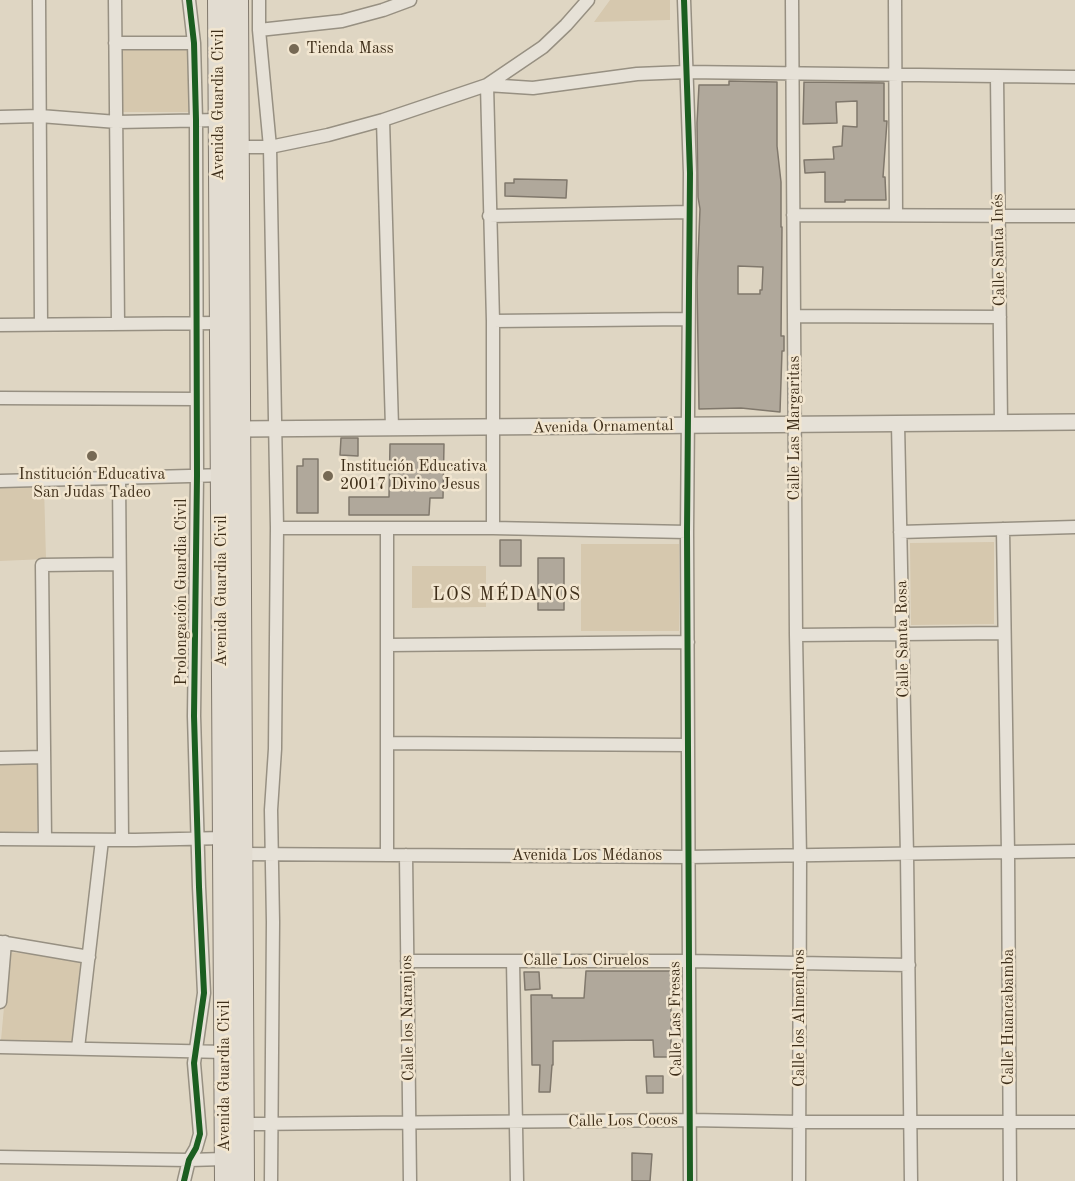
<!DOCTYPE html>
<html>
<head>
<meta charset="utf-8">
<style>
  body { margin:0 }
  canvas { display:block; background:#dfd6c3 }
</style>
</head>
<body>
<canvas width="1075" height="1181"></canvas>
<script>
const c = document.querySelector('canvas').getContext('2d');
c.lineJoin = 'round';
function fill(path, color) { c.fillStyle = color; c.fill(path, 'evenodd'); }
const shape = rows => new Path2D(rows.map(r => 'M' + r).join(''));
function trace(path, color, width, dash) { c.strokeStyle = color; c.lineWidth = width; c.lineCap = dash ? 'butt' : 'round'; c.setLineDash(dash || []); c.stroke(path); }
function drawText(font, color, halo, rows, align = 'center') {
  c.font = font + ' "Old Standard TT",serif'; c.lineWidth = 5; c.setLineDash([]); c.textBaseline = 'middle'; c.strokeStyle = halo; c.fillStyle = color; for (const [text, x, y, turn = 0] of rows) {
    c.save(); c.translate(x, y); c.rotate((+turn || 0) * Math.PI / 180); c.textAlign = isNaN(turn) ? turn : align; if (halo) c.strokeText(text, 0, 0); c.fillText(text, 0, 0); c.restore();
  }
}
fill(shape([
  [610,0,670,0,670,20,594,22],
  [122,48,187,49,189,112,122,112],
  [44,486,46,559,0,561,0,488],
  [994,542,994,624,911,625,910,543],
  [581,544,679,544,679,631,581,631],
  [412,566,486,566,486,607,412,608],
  [0,761,39,762,37,831,0,832],
  [9,952,82,959,72,1044,1,1040]
]), '#d6c8ae');
const building = shape([
  [729,81,777,82,777,146,781,182,781,227,782,227,781,336,784,336,784,351,782,351,780,412,741,408,699,409,697,281,700,209,698,197,697,123,699,85,729,85,729,81],
  [738,266,763,267,762,290,760,290,760,294,738,294,738,266],
  [804,82,884,83,884,121,887,121,883,177,885,177,886,200,845,200,845,202,825,202,825,172,805,173,804,160,834,159,833,147,842,146,843,126,857,127,857,101,836,102,837,123,803,124,804,82],
  [514,179,567,180,566,198,505,196,505,183,514,183,514,179],
  [341,438,358,438,358,456,340,455,341,438],
  [390,444,444,444,443,498,430,498,429,515,349,515,349,497,389,497,390,444],
  [303,459,318,459,318,513,297,513,297,466,303,466,303,459],
  [500,540,521,540,521,566,500,566,500,540],
  [538,558,564,558,564,610,538,610,538,558],
  [586,971,677,971,677,985,671,985,671,1057,654,1057,653,1040,553,1041,553,1065,552,1065,550,1092,539,1092,540,1065,532,1065,531,995,552,995,552,998,584,998,586,971],
  [524,972,539,972,540,989,525,990,524,972],
  [646,1076,663,1076,663,1093,647,1093,646,1076],
  [632,1153,652,1154,650,1181,632,1181,632,1153]
]);
fill(building, '#b0a89b');
trace(building, '#80786c', 1.5);
const minor = shape([
  [39,0,41,324],
  [115,0,118,323],
  [259,0,259,30,270,147,277,528,275,749,271,810,273,922,271,1181],
  [684,0,690,173,687,532,690,1181],
  [792,0,796,635,800,856,799,1181],
  [895,0,896,215],
  [259,30,342,21,383,10,410,0],
  [115,43,194,43],
  [997,77,1001,423],
  [0,117,40,116,117,122,219,120],
  [383,120,392,427],
  [238,147,270,147,328,135,383,120,487,85,543,47,566,25,588,0],
  [793,215,1075,216],
  [489,216,689,212],
  [794,316,1000,317],
  [493,321,688,319],
  [0,325,221,323],
  [0,398,196,399],
  [898,424,907,855,911,1181],
  [119,477,122,840],
  [0,481,227,475],
  [277,528,493,528,687,532],
  [493,528,493,321,487,85,533,88,637,74,686,72,1075,77],
  [1003,529,1008,853,1010,1181],
  [900,532,1075,527],
  [796,635,1004,633],
  [387,645,688,642],
  [387,743,688,745],
  [0,758,44,757],
  [0,839,135,840,224,838],
  [45,839,42,565,119,564],
  [242,854,688,857,1075,851],
  [387,855,387,528],
  [406,855,410,1181],
  [0,942,89,957],
  [407,961,689,961,909,965],
  [513,961,517,1181],
  [0,1002,5,942],
  [0,1047,225,1052],
  [78,1048,102,840],
  [243,1124,690,1120,800,1122,1075,1122],
  [0,1157,189,1160,224,1159],
  [184,1181,189,1160,196,1148,200,1134,194,1063,204,993,199,887,194,716,197,476,196,120,194,43,189,0]
]);
const tertiary = shape([
  [240,429,1075,422]
]);
const trunk = shape([
  [218,0,225,1181],
  [238,0,244,1181]
]);
trace(minor, '#979082', 15);
trace(tertiary, '#979082', 18);
trace(trunk, '#80786c', 22);
trace(minor, '#e6e1d7', 12);
trace(tertiary, '#e6e1d7', 15);
trace(trunk, '#e2dcd1', 20);
trace(shape([
  [684,0,690,173,687,532,690,1181],
  [184,1181,189,1160,196,1148,200,1134,194,1063,204,993,199,887,194,716,197,476,196,120,194,43,189,0]
]), '#1b5e20', 6);
for (const [x, y, r, color] of [
  [294,49,6,"#766954"],
  [92,456,6,"#766954"],
  [328,476,6,"#766954"]
]) { const dot = new Path2D(); dot.arc(x, y, r, 0, 2 * Math.PI); c.fillStyle = color; c.fill(dot); trace(dot, '#f2e6d0', 2); }
drawText('16px', '#3e2e19', '#f2e6d0', [
  ["Tienda Mass",306,49],
  ["Institución Educativa",340,467],
  ["20017 Divino Jesus",340,485],
  ["Institución Educativa",92,475,"center"],
  ["San Judas Tadeo",92,493,"center"]
], 'left');
drawText('16px', '#3e2e19', '#f2e6d0', [
  ["Avenida Guardia Civil",219,105,-90],
  ["Calle Santa Inés",999,250,-91],
  ["Avenida Ornamental",603,427,-1],
  ["Calle Las Margaritas",795,428,-90],
  ["Avenida Guardia Civil",222,591,-90],
  ["Prolongación Guardia Civil",182,592,-90],
  ["Calle Santa Rosa",903,639,-91],
  ["Avenida Los Médanos",587,856],
  ["Calle Los Ciruelos",586,961],
  ["Calle Huancabamba",1009,1017,-90],
  ["Calle los Naranjos",408,1018,-91],
  ["Calle los Almendros",800,1018,-90],
  ["Calle Las Fresas",676,1019,-91],
  ["Avenida Guardia Civil",225,1076,-90],
  ["Calle Los Cocos",623,1121,-1]
]);
c.letterSpacing = '1.5px';
drawText('18px', '#3e2e19', '#f2e6d0', [
  ["LOS MÉDANOS",507,595]
]);
c.letterSpacing = '0px';
</script>
</body>
</html>
